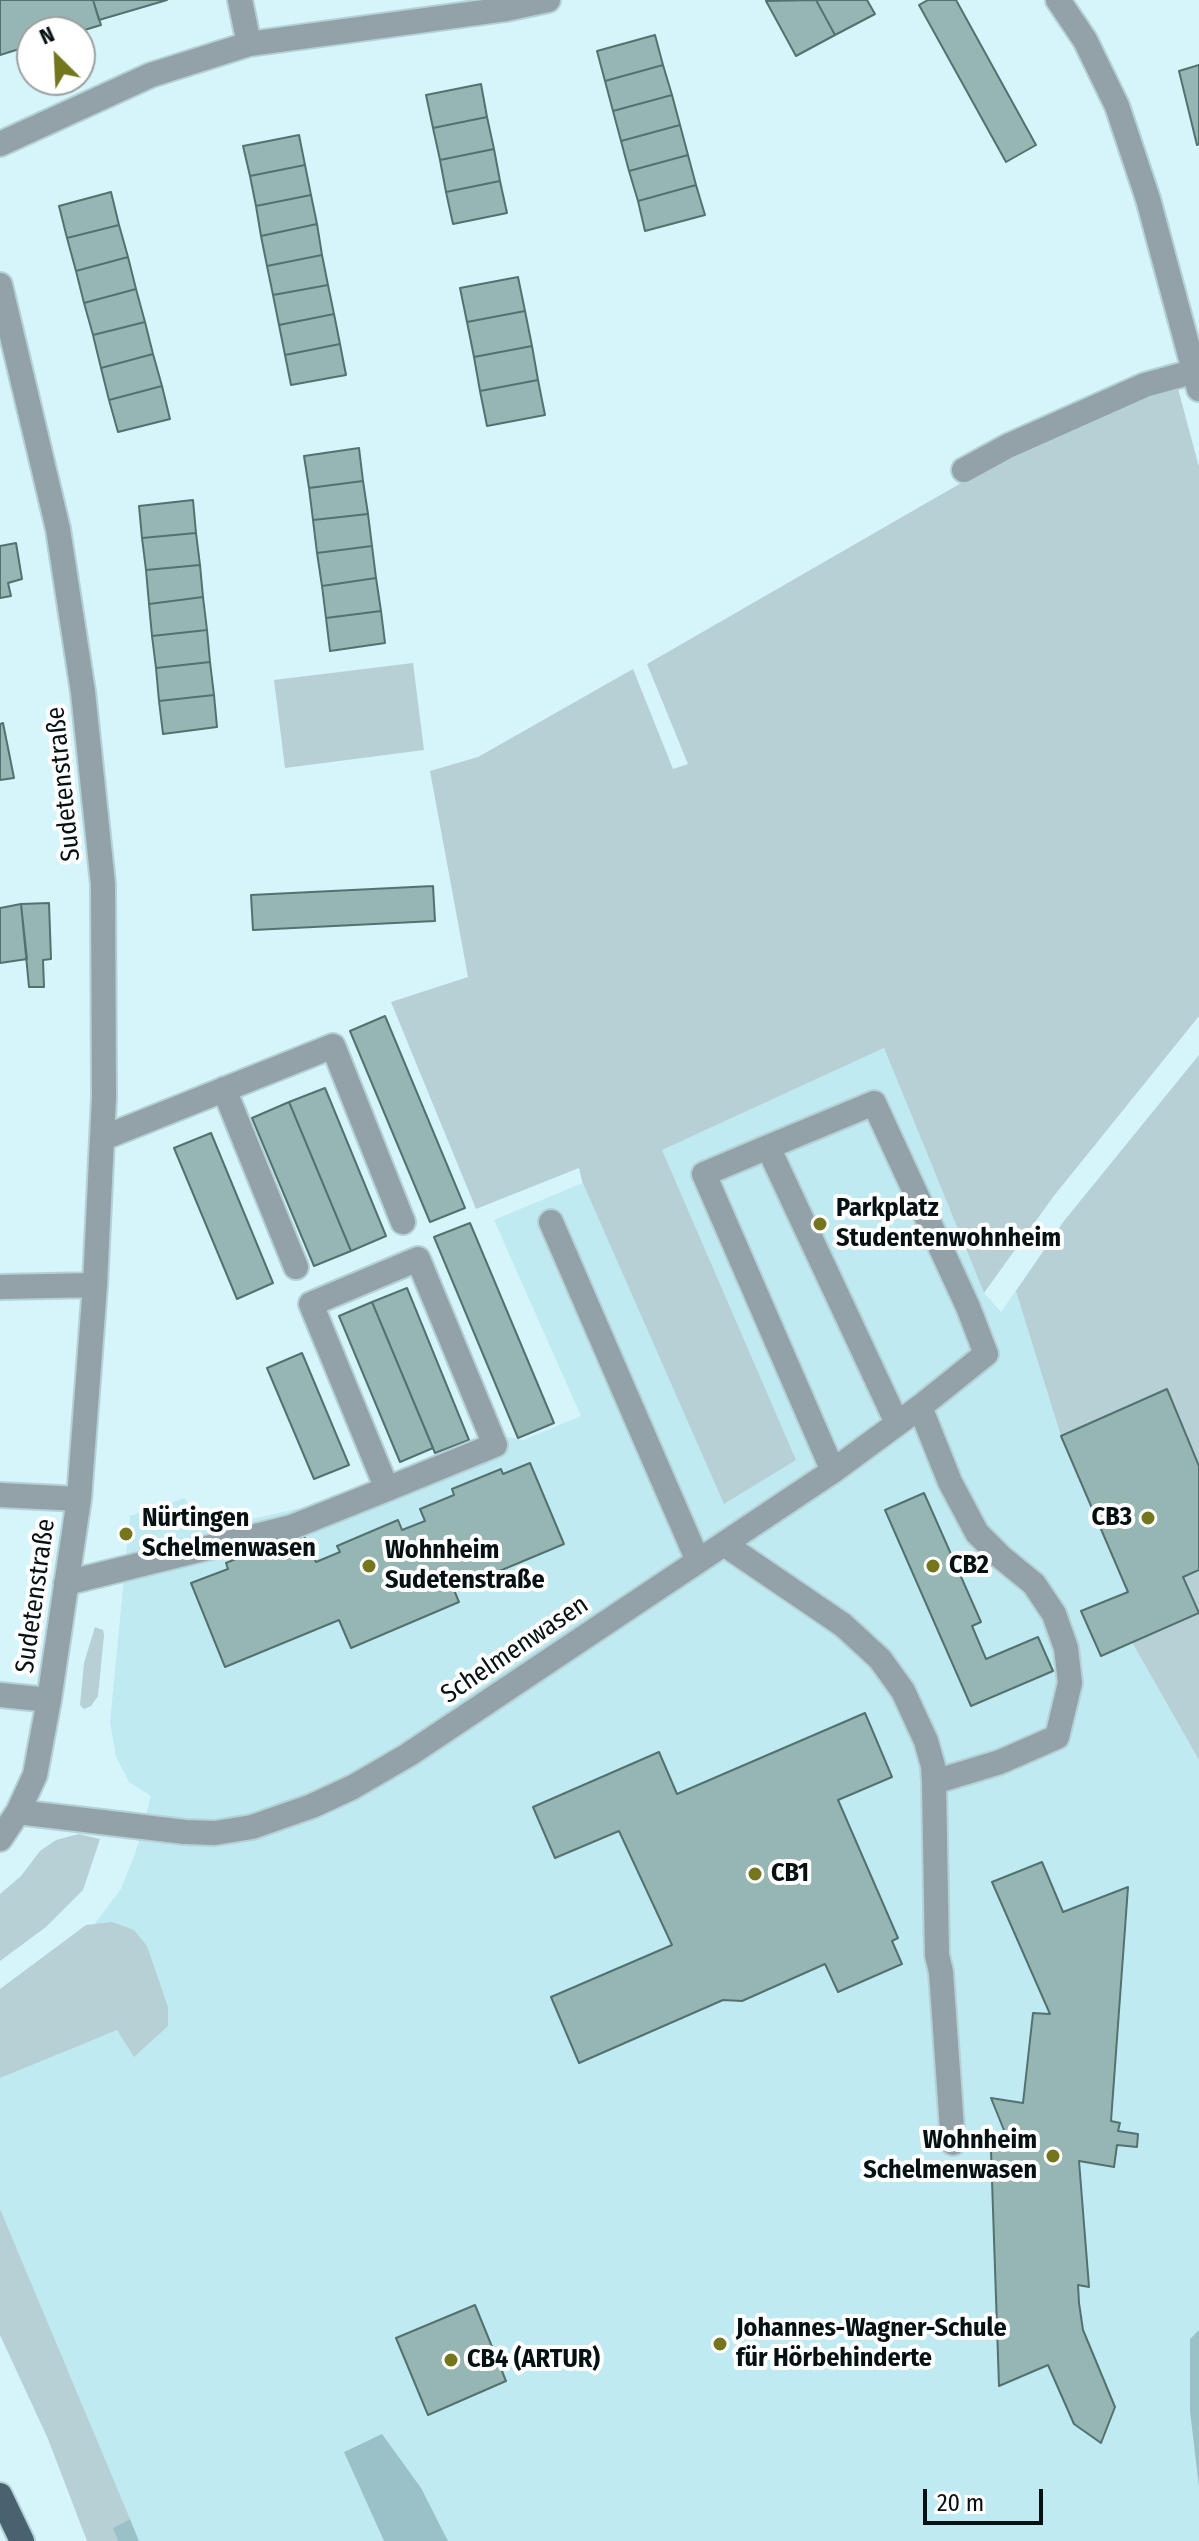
<!DOCTYPE html>
<html>
<head>
<meta charset="utf-8">
<style>
  body { margin:0 }
  #map { position:relative; width:1199px; height:2541px; overflow:hidden; background:#d5f5fb; font-family:"Fira Sans Condensed",sans-serif }
  canvas { display:block }
  .north { position:absolute; left:16px; top:16px; width:80px; height:80px; box-sizing:border-box; background:#fff; border:2px solid #9ba0a1; border-radius:50%; rotate:336deg; font-size:22px; font-weight:700; line-height:32px; text-align:center; color:#061113 }
  .north::after { content:''; display:block; margin:auto; width:28px; height:36px; background:#74761d; clip-path:polygon(50% 0,100% 100%,50% 72%,0 100%) }
  .scale { position:absolute; left:923px; top:2489px; width:120px; height:36px; box-sizing:border-box; border:4px solid #061113; border-top:0; padding-left:10px; font-size:24px; line-height:28px; white-space:nowrap; color:#061113; -webkit-text-stroke:6px #fff; paint-order:stroke }
</style>
</head>
<body>
<div id="map">
<canvas width="1199" height="2541"></canvas>
<div class="north">N</div>
<div class="scale">20 m</div>
</div>
<script>
const c = document.querySelector('canvas').getContext('2d');
c.lineJoin = 'round';
function fill(path, color) { c.fillStyle = color; c.fill(path, 'evenodd'); }
const shape = rows => new Path2D(rows.map(r => 'M' + r).join(''));
function trace(path, color, width, dash) { c.strokeStyle = color; c.lineWidth = width; c.lineCap = dash ? 'butt' : 'round'; c.setLineDash(dash || []); c.stroke(path); }
function drawText(font, color, halo, rows, align = 'center') {
  c.font = font + ' "Fira Sans Condensed",sans-serif'; c.lineWidth = 8; c.setLineDash([]); c.textBaseline = 'middle'; c.strokeStyle = halo; c.fillStyle = color; for (const [text, x, y, turn = 0] of rows) {
    c.save(); c.translate(x, y); c.rotate((+turn || 0) * Math.PI / 180); c.textAlign = isNaN(turn) ? turn : align; if (halo) c.strokeText(text, 0, 0); c.fillText(text, 0, 0); c.restore();
  }
}
fill(shape([
  [884,1048,984,1293,1001,1312,1064,1221,1199,1055,1199,2541,112,2541,0,2290,0,2008,83,1939,121,1889,135,1854,151,1796,129,1782,116,1757,110,1722,130,1516,185,1498,199,1531,300,1508,502,1436,523,1440,581,1416,494,1220,661,1150]
]), '#c0eaf1');
fill(shape([
  [1177,385,1199,467,1199,1016,1053,1197,984,1293,884,1048,662,1150,796,1460,724,1504,582,1181,579,1168,476,1209,391,1002,468,977,430,771,478,757,633,669,673,769,688,764,647,664,1008,456,1143,396],
  [413,663,424,750,285,768,274,680],
  [1199,1055,1199,1466,1167,1390,1061,1436,1016,1291,1064,1221],
  [1199,1570,1199,1760,1132,1642,1183,1577],
  [95,1627,103,1630,104,1635,98,1696,91,1706,84,1709,80,1705,84,1663],
  [79,1834,100,1839,83,1890,46,1927,0,1961,0,1894,21,1876,40,1851,56,1840],
  [112,1922,134,1930,147,1946,168,2007,168,2026,134,2057,117,2030,0,2078,0,1989,86,1925],
  [0,2209,130,2519,113,2528,118,2541,87,2541,48,2439,0,2335]
]), '#b7d0d5');
fill(shape([
  [1199,2330,1199,2487,1190,2411,1190,2339],
  [382,2434,421,2488,448,2541,384,2541,344,2452],
  [130,2519,139,2541,118,2541,113,2528]
]), '#9ac0c8');
const building = shape([
  [0,0,93,0,101,25,78,32,32,32,32,45,0,55,0,0],
  [93,0,167,0,99,20,93,0],
  [816,0,867,0,875,14,835,35,816,0],
  [816,0,835,35,796,56,766,1,816,0],
  [928,0,956,0,1036,145,1006,162,919,5,928,0],
  [655,35,663,65,605,81,597,51,655,35],
  [663,65,672,95,613,111,605,81,663,65],
  [1199,65,1199,144,1197,145,1179,71,1199,65],
  [481,84,487,117,433,128,426,95,481,84],
  [672,95,680,125,621,141,613,111,672,95],
  [487,117,494,149,440,160,433,128,487,117],
  [680,125,688,155,629,171,621,141,680,125],
  [299,135,305,165,250,176,243,146,299,135],
  [494,149,500,181,446,192,440,160,494,149],
  [688,155,696,185,638,201,629,171,688,155],
  [305,165,311,195,256,206,250,176,305,165],
  [500,181,507,213,453,224,446,192,500,181],
  [696,185,705,215,645,231,638,201,696,185],
  [111,192,119,225,67,238,59,206,111,192],
  [311,195,317,224,261,236,256,206,311,195],
  [317,224,322,255,267,266,261,236,317,224],
  [119,225,128,257,76,271,67,238,119,225],
  [322,255,328,285,273,295,267,266,322,255],
  [128,257,136,289,84,303,76,271,128,257],
  [518,277,525,311,467,322,460,288,518,277],
  [328,285,334,314,279,325,273,295,328,285],
  [136,289,145,322,93,335,84,303,136,289],
  [525,311,532,346,474,357,467,322,525,311],
  [334,314,340,344,285,355,279,325,334,314],
  [145,322,153,354,101,368,93,335,145,322],
  [340,344,346,375,291,385,285,355,340,344],
  [532,346,538,380,480,391,474,357,532,346],
  [153,354,162,386,109,400,101,368,153,354],
  [538,380,545,415,487,426,480,391,538,380],
  [162,386,170,419,118,432,109,400,162,386],
  [359,448,363,481,309,488,304,456,359,448],
  [363,481,368,514,313,520,309,488,363,481],
  [193,500,196,533,142,538,139,506,193,500],
  [368,514,372,546,317,553,313,520,368,514],
  [196,533,200,565,146,570,142,538,196,533],
  [16,543,22,579,8,583,11,596,0,598,0,546,16,543],
  [372,546,376,578,322,586,317,553,372,546],
  [200,565,203,597,149,604,146,570,200,565],
  [376,578,381,611,326,618,322,586,376,578],
  [203,597,207,630,152,636,149,604,203,597],
  [381,611,385,643,330,651,326,618,381,611],
  [207,630,210,662,156,668,152,636,207,630],
  [210,662,214,695,159,701,156,668,210,662],
  [214,695,217,727,163,734,159,701,214,695],
  [3,723,14,778,0,780,0,724,3,723],
  [433,886,435,921,253,930,251,895,433,886],
  [49,903,51,959,43,960,44,987,29,987,21,904,49,903],
  [21,904,27,959,0,963,0,908,21,904],
  [385,1016,465,1208,430,1222,350,1031,385,1016],
  [325,1088,386,1236,351,1251,289,1102,325,1088],
  [289,1102,351,1251,314,1266,252,1118,289,1102],
  [211,1133,273,1283,237,1299,174,1148,211,1133],
  [470,1223,554,1423,518,1438,434,1237,470,1223],
  [407,1288,469,1440,435,1453,372,1302,407,1288],
  [372,1302,433,1448,400,1462,339,1316,372,1302],
  [302,1353,349,1465,314,1479,267,1368,302,1353],
  [1167,1389,1199,1466,1199,1570,1183,1577,1199,1613,1101,1656,1081,1611,1128,1592,1061,1436,1167,1389],
  [530,1463,564,1544,454,1590,459,1602,351,1648,339,1620,225,1667,191,1583,228,1569,226,1563,274,1543,277,1550,305,1538,316,1562,340,1552,337,1546,398,1520,402,1530,425,1521,420,1509,454,1495,452,1489,501,1469,503,1474,530,1463],
  [924,1493,981,1622,972,1626,986,1659,1038,1637,1053,1671,971,1706,885,1510,924,1493],
  [865,1713,892,1777,838,1800,898,1938,892,1941,902,1964,838,1992,825,1964,742,2001,723,2000,579,2063,551,1997,672,1945,619,1831,555,1858,533,1807,659,1752,677,1794,865,1713],
  [1042,1862,1063,1912,1128,1887,1111,2121,1120,2123,1118,2131,1138,2134,1137,2147,1117,2145,1114,2167,1079,2161,1089,2287,1078,2285,1079,2303,1083,2330,1115,2407,1101,2443,1074,2424,1048,2365,999,2386,991,2151,1010,2145,991,2098,1023,2103,1033,2013,1050,2014,992,1882,1042,1862],
  [475,2305,506,2381,428,2415,396,2338,475,2305]
]);
fill(building, '#96b6b4');
trace(building, '#53716f', 2);
const minor = shape([
  [240,0,249,44],
  [1058,0,1085,40,1117,106,1148,199,1199,389],
  [0,144,151,75,249,44,506,9,548,0],
  [0,285,58,529,83,692,103,884,104,1097,95,1285,79,1499,49,1700,35,1775,18,1812,0,1839],
  [964,470,1008,446,1145,385,1199,370],
  [224,1089,296,1267],
  [103,1138,333,1046,403,1222],
  [768,1147,704,1174,833,1471],
  [551,1222,698,1561],
  [0,1287,95,1285],
  [920,1407,950,1482,977,1533,1001,1557,1034,1584,1054,1614,1066,1648,1070,1683,1057,1737,1000,1762,934,1782],
  [0,1495,79,1499],
  [724,1544,843,1625,880,1659,903,1691,926,1741,933,1766,934,1782,937,1955,941,1972,953,2143],
  [66,1583,292,1527,387,1489,495,1445,418,1259,311,1304,387,1489],
  [0,1695,49,1700],
  [18,1812,185,1832,215,1833,252,1827,312,1806,353,1787,408,1755,833,1471,920,1407,986,1354,968,1307,874,1103,768,1147,897,1423]
]);
const major = shape([
  [0,2495,22,2541]
]);
trace(minor, '#b4d1d6', 28);
trace(major, '#b4d1d6', 28);
trace(minor, '#93a1a8', 24);
trace(major, '#49626f', 24);
for (const [x, y, r, color] of [
  [820,1224,8,"#74761d"],
  [1148,1518,8,"#74761d"],
  [126,1534,8,"#74761d"],
  [369,1566,8,"#74761d"],
  [933,1566,8,"#74761d"],
  [755,1874,8,"#74761d"],
  [1053,2156,8,"#74761d"],
  [720,2344,8,"#74761d"],
  [451,2360,8,"#74761d"]
]) { const dot = new Path2D(); dot.arc(x, y, r, 0, 2 * Math.PI); c.fillStyle = color; c.fill(dot); trace(dot, '#fff', 3); }
drawText('26px', '#061113', '#fff', [
  ["Sudetenstraße",64,784,-96],
  ["Sudetenstraße",36,1596,-82],
  ["Schelmenwasen",515,1650,-34]
]);
drawText('bold 26px', '#061113', '#fff', [
  ["Parkplatz",836,1209],
  ["Studentenwohnheim",836,1239],
  ["CB3",1132,1518,"right"],
  ["Nürtingen",142,1519],
  ["Schelmenwasen",142,1549],
  ["Wohnheim",385,1551],
  ["Sudetenstraße",385,1581],
  ["CB2",949,1566],
  ["CB1",771,1874],
  ["Wohnheim",1037,2141,"right"],
  ["Schelmenwasen",1037,2171,"right"],
  ["Johannes-Wagner-Schule",736,2329],
  ["für Hörbehinderte",736,2359],
  ["CB4 (ARTUR)",467,2360]
], 'left');
</script>
</body>
</html>
